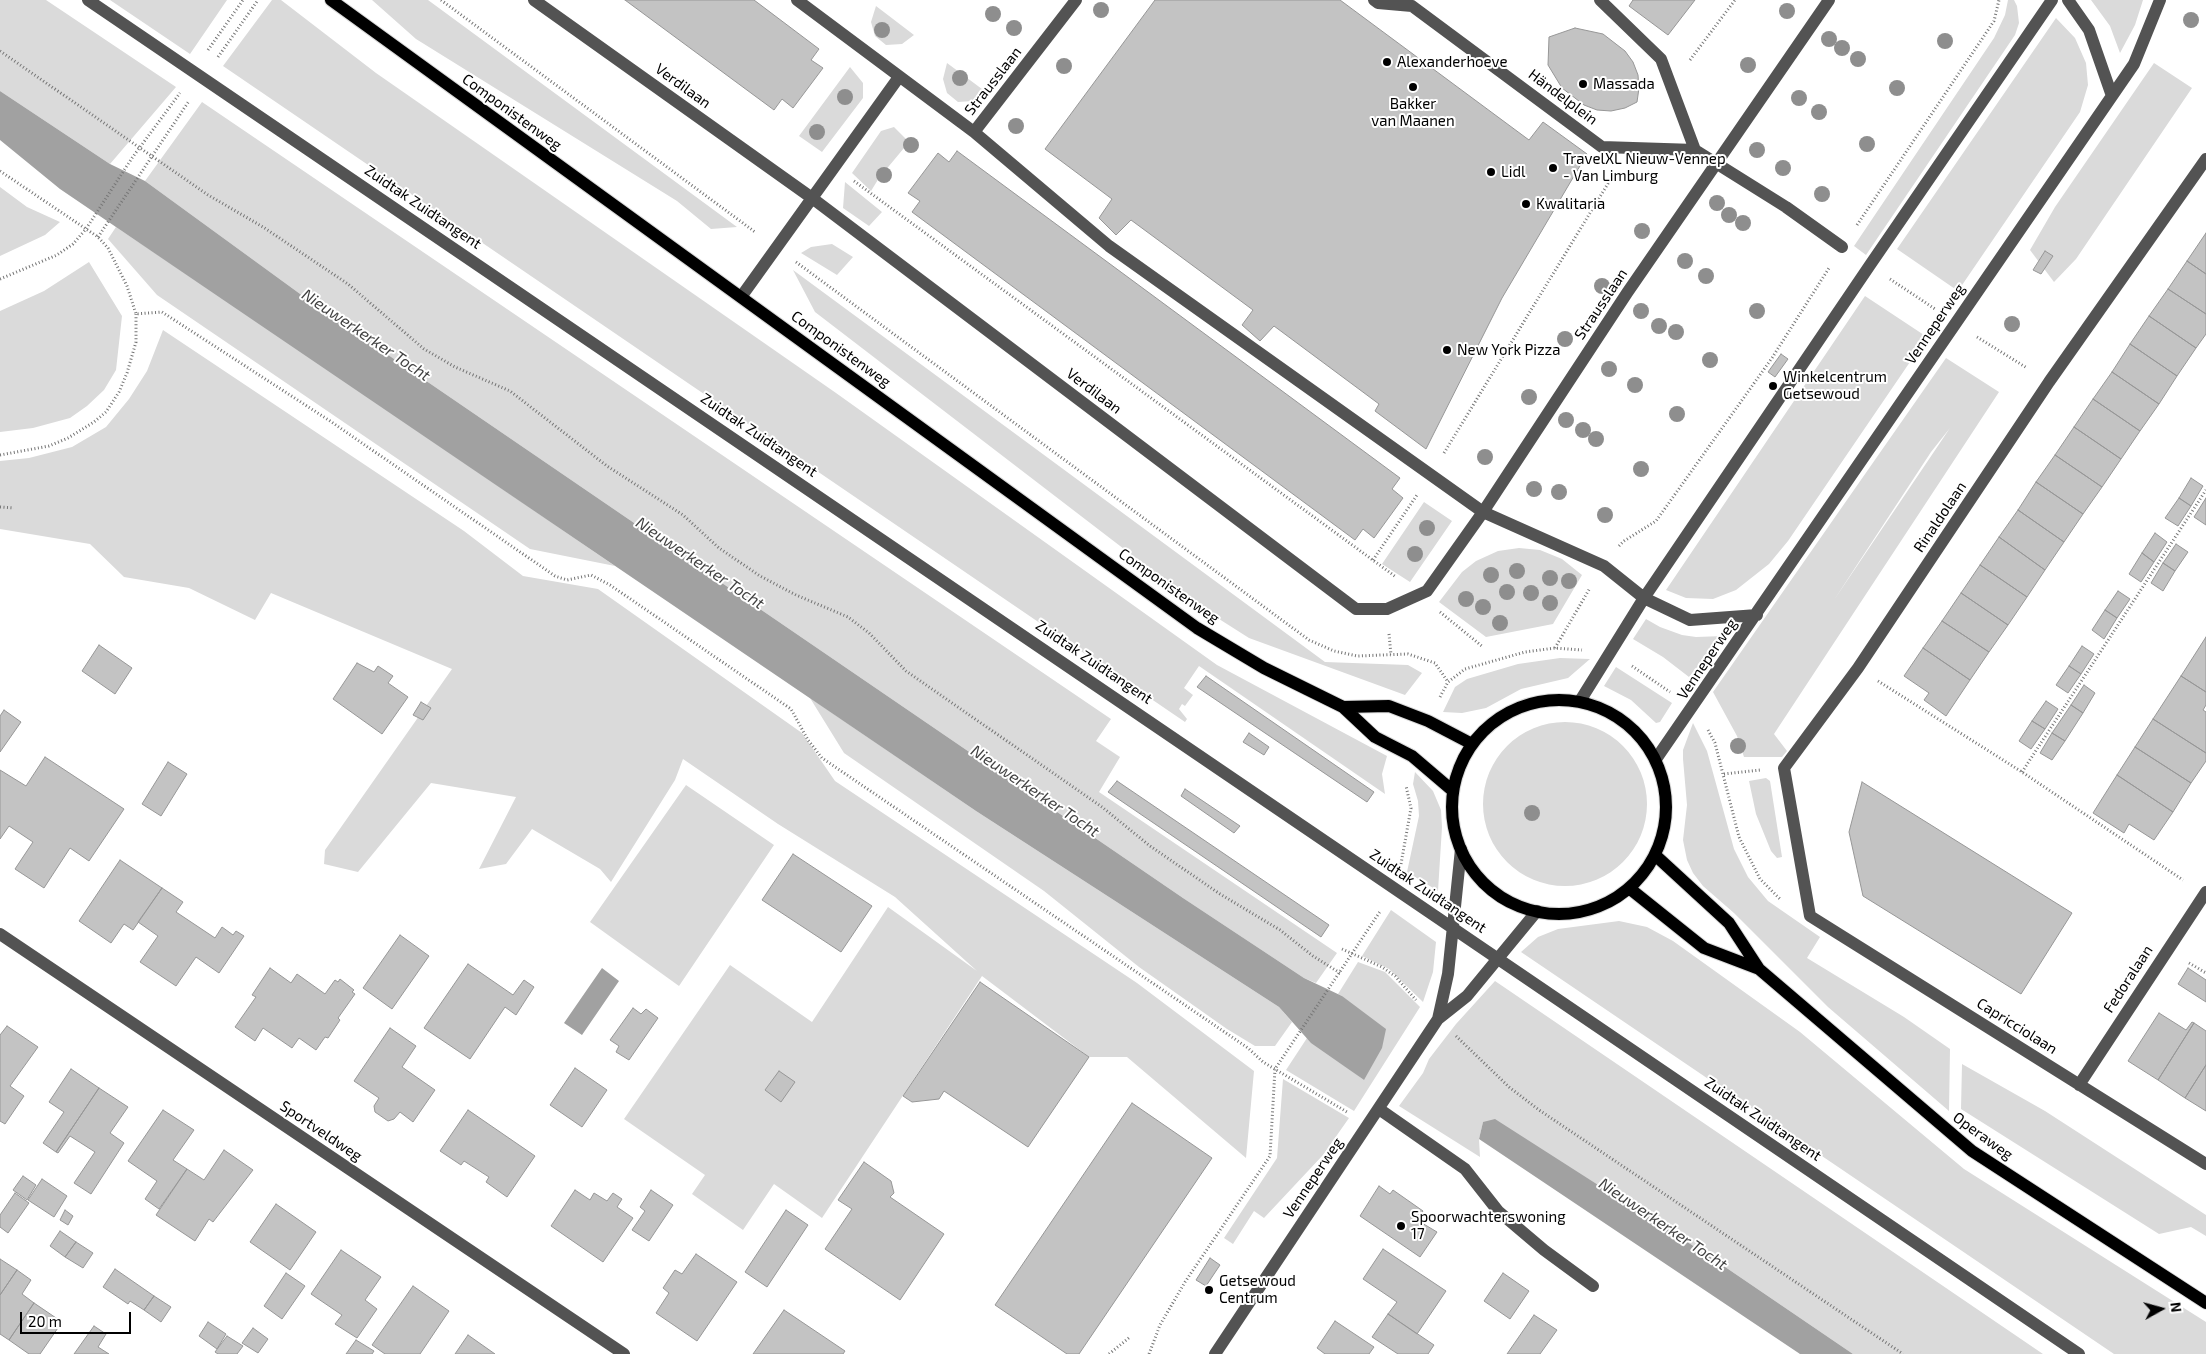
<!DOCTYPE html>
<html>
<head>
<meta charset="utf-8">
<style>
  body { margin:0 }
  #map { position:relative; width:2206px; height:1354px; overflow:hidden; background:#fff; font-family:"Exo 2",sans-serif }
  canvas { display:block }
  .north { position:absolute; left:2136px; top:1284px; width:50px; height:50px; -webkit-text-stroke:4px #fff; paint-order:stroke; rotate:83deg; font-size:14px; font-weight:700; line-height:20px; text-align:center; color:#000 }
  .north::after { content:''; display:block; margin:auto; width:18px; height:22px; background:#000; clip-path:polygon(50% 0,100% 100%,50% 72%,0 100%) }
  .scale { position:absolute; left:20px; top:1312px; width:111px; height:22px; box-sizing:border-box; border:2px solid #000; border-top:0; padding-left:6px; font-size:15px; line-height:18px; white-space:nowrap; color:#000; -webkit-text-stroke:4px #fff; paint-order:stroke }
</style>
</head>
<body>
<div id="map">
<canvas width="2206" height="1354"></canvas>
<div class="north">N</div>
<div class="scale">20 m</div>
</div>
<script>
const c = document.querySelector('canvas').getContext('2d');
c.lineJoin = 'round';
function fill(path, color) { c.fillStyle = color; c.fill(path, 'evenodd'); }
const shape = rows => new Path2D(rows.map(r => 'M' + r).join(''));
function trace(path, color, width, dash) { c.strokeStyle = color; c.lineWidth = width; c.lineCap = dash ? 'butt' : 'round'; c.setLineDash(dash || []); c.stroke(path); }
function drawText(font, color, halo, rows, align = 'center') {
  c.font = font + ' "Exo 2",sans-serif'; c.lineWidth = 4; c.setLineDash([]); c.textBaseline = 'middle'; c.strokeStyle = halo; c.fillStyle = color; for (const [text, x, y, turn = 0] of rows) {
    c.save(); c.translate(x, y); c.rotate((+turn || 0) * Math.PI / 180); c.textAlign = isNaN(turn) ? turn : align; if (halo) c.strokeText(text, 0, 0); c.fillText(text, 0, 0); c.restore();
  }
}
fill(shape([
  [0,0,46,0,176,87,110,164,0,91],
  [110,0,227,0,190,54],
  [272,0,281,0,376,73,836,393,1217,665,1387,756,1382,774,1385,794,1199,666,1184,688,1193,695,1185,706,1182,704,1179,709,1187,719,1185,722,223,66],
  [372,0,428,0,737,227,711,229,677,201,416,39],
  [2008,0,2014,0,2017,6,2019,23,2015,35,1866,255,1854,246,1994,38,2005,15],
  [2091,0,2143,0,2135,25,2120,53,2110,26],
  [876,6,914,35,902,44,886,45,875,36,871,22],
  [2056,18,2075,38,2086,63,2088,85,2080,112,1958,291,1897,249],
  [947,63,986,92,973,101,958,102,947,93,943,79],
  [2154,63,2192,88,2076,259,2054,282,2030,250,2055,207],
  [850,67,863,83,863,98,822,152,799,136],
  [202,102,1111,719,1096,741,1120,757,1099,792,1337,953,1316,983,1304,978,1183,898,318,307,145,181],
  [894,127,909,142,879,178,871,191,852,173,881,131],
  [845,182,882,212,869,226,843,208],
  [0,187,27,207,60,222,45,235,0,256],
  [116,227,270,330,615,566,530,549,157,295,108,239],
  [832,244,853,257,837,275,801,253,811,247],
  [89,262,122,316,116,370,104,390,87,406,70,418,33,428,0,432,0,311,44,291],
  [793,270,1325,662,1408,665,1422,673,1405,695,1249,638,1197,605,815,312],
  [1865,296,1927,337,1788,541,1769,564,1736,590,1713,599,1686,598,1666,590],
  [163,330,464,531,523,576,598,589,802,733,835,781,1137,983,1254,1071,1246,1158,1127,1057,1089,1057,982,976,822,1218,774,1184,743,1230,692,1194,705,1175,624,1119,730,965,812,1022,888,907,977,971,895,897,778,824,683,759,675,780,611,882,600,869,532,829,506,864,479,869,516,797,431,783,358,872,324,864,325,850,452,669,271,593,255,620,189,588,124,577,90,544,0,529,0,461,29,458,72,447,106,427,129,399,147,371],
  [1946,358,1999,392,1774,734,1787,751,1782,757,1744,757,1737,736,1713,692],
  [1950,428,1834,600,1931,452],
  [1424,502,1452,521,1410,582,1382,564],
  [1519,548,1540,550,1562,559,1582,575,1553,624,1486,637,1439,602,1462,572,1476,561,1498,551],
  [1646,619,1660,627,1682,635,1696,637,1724,636,1689,677,1663,657,1633,639],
  [1560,658,1590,659,1568,678,1521,689,1486,708,1462,713,1443,712,1455,687,1467,679,1518,664],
  [1616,667,1672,703,1660,722,1656,723,1631,700,1604,686],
  [810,698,976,811,1279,1007,1292,1022,1275,1046,1255,1046,1227,1029,1139,967,1044,891,844,753],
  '1483 804a82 82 0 1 1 164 0a82 82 0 1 1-164 0Z',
  [1693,723,1707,751,1734,849,1748,877,1768,901,1820,937,1807,958,1904,1017,1950,1049,1949,1111,1828,1007,1734,913,1703,886,1693,873,1687,860,1683,840,1687,805,1683,759,1683,750],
  [1415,772,1433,791,1441,810,1442,827,1438,891,1407,872,1419,816,1418,801,1413,784],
  [1766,778,1770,781,1782,857,1777,858,1771,851,1756,814,1749,781],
  [686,785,774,845,679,986,590,922],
  [1391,910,1436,942,1433,972,1423,1002,1389,969,1362,956],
  [1619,921,1647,927,1673,941,1800,1032,1964,1169,2206,1322,2206,1354,2114,1354,1521,952,1538,937,1558,929],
  [1358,962,1385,972,1420,1007,1354,1111,1286,1070,1307,1038,1364,1080,1342,996,1338,994],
  [1495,981,2043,1354,1853,1354,1709,1256,1619,1199,1483,1122,1479,1139,1480,1157,1399,1106,1423,1073,1429,1059,1456,1024],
  [1962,1064,2045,1111,2206,1215,2206,1236,2191,1227,2159,1234,1961,1109],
  [1283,1079,1349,1118,1323,1155,1264,1218,1254,1211,1233,1244,1224,1238,1277,1158]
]), '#dadada');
fill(shape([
  [0,91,110,164,145,181,318,307,1183,898,1304,978,1342,996,1386,1029,1382,1048,1364,1080,1311,1043,1279,1007,976,811,60,189,0,140],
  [602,968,619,981,582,1035,564,1023],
  [1495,1119,1709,1256,1853,1354,1800,1354,1479,1139,1483,1122]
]), '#a1a1a1');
const building = shape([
  [625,0,754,0,819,49,811,60,823,68,793,108,782,99,774,110,625,0],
  [1155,0,1340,0,1529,140,1543,122,1587,154,1502,298,1426,449,1375,411,1379,404,1274,326,1260,341,1242,325,1253,310,1131,220,1116,235,1099,218,1112,199,1045,149,1155,0],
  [1633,0,1695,0,1668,35,1629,6,1633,0],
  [1575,28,1603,34,1625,51,1633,62,1638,75,1639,88,1637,102,1625,108,1611,111,1597,110,1584,105,1562,88,1548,65,1549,37,1575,28],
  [957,151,1400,478,1392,489,1403,498,1374,538,1363,529,1355,540,912,212,920,201,908,193,938,153,949,162,957,151],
  [2206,233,2206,274,2187,261,2206,233],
  [2045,251,2053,256,2041,274,2033,270,2045,251],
  [2187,261,2206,274,2206,314,2168,289,2187,261],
  [2168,289,2206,314,2206,334,2196,348,2149,316,2168,289],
  [2149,316,2196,348,2177,376,2130,344,2149,316],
  [2130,344,2177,376,2159,404,2112,372,2130,344],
  [1781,354,1788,359,1775,377,1768,372,1781,354],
  [2112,372,2159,404,2140,431,2093,399,2112,372],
  [2093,399,2140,431,2121,459,2074,427,2093,399],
  [2074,427,2121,459,2102,487,2055,455,2074,427],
  [2055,455,2102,487,2083,514,2036,482,2055,455],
  [2191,478,2203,486,2191,506,2179,498,2191,478],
  [2036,482,2083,514,2064,542,2018,510,2036,482],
  [2179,498,2191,506,2178,526,2165,518,2179,498],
  [2206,498,2206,525,2194,517,2206,498],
  [2018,510,2064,542,2045,570,1999,537,2018,510],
  [2155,533,2167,542,2154,562,2142,553,2155,533],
  [1999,537,2045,570,2027,597,1980,565,1999,537],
  [2176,544,2188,552,2175,571,2163,563,2176,544],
  [2142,553,2154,562,2141,582,2129,574,2142,553],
  [2163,563,2175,571,2163,591,2151,583,2163,563],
  [1980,565,2027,597,2008,625,1961,593,1980,565],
  [2118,591,2130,599,2117,618,2105,610,2118,591],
  [1961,593,2008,625,1989,652,1942,621,1961,593],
  [2105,610,2117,618,2104,639,2092,630,2105,610],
  [1942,621,1989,652,1970,680,1923,648,1942,621],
  [2206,637,2206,692,2181,676,2206,637],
  [99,645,132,668,115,694,82,671,99,645],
  [2082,646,2094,654,2081,674,2069,666,2082,646],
  [1923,648,1970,680,1946,716,1924,700,1929,693,1904,676,1923,648],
  [357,663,374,672,378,666,393,676,388,683,408,697,382,734,333,699,357,663],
  [2069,666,2081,674,2068,693,2056,685,2069,666],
  [1206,676,1374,792,1367,802,1197,687,1206,676],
  [2181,676,2206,692,2206,705,2203,710,2206,712,2206,753,2153,719,2181,676],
  [2084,685,2095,693,2083,713,2071,705,2084,685],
  [2046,701,2058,709,2045,729,2032,721,2046,701],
  [421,702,431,708,423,720,413,715,421,702],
  [2071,705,2083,713,2065,741,2052,733,2071,705],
  [4,710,21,722,0,752,0,716,4,710],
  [2153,719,2206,753,2206,761,2191,783,2135,747,2153,719],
  [2032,721,2045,729,2031,749,2019,741,2032,721],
  [1249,733,1269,747,1264,755,1243,742,1249,733],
  [2052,733,2065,741,2052,760,2040,753,2052,733],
  [2135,747,2191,783,2173,812,2117,775,2135,747],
  [45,757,124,809,89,861,70,848,44,888,15,869,33,842,9,826,0,839,0,770,26,786,45,757],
  [168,762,187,774,161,816,142,804,168,762],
  [2117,775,2173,812,2154,840,2129,824,2124,833,2093,813,2117,775],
  [1117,781,1329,925,1321,937,1108,792,1117,781],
  [1862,782,2072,913,2021,994,1863,896,1849,832,1862,782],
  [1185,789,1240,826,1234,833,1181,796,1185,789],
  [793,854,872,906,841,952,762,900,793,854],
  [120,860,162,888,133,930,124,924,111,943,79,921,120,860],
  [162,888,183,902,176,912,215,938,222,927,233,935,236,931,244,936,219,973,196,957,176,986,140,962,158,936,138,922,162,888],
  [400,935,429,956,392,1009,363,988,400,935],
  [468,964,513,995,524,980,534,987,516,1015,505,1007,470,1059,424,1028,468,964],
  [270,968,291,983,297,974,325,994,335,980,338,982,340,979,354,990,352,992,355,994,338,1018,340,1020,328,1038,325,1037,316,1050,299,1038,292,1048,263,1028,255,1041,235,1027,256,997,252,995,270,968],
  [2188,968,2206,980,2206,1002,2178,984,2188,968],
  [980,982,1089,1057,1028,1147,944,1091,939,1099,912,1102,903,1096,980,982],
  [633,1008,641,1014,646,1009,658,1018,629,1060,616,1052,619,1046,610,1040,633,1008],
  [2159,1013,2186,1030,2192,1022,2194,1023,2158,1080,2128,1061,2159,1013],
  [2194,1023,2206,1031,2206,1065,2185,1098,2158,1080,2194,1023],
  [7,1026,38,1047,10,1086,24,1096,5,1124,0,1121,0,1035,7,1026],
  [390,1028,416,1046,402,1067,435,1090,413,1122,400,1112,394,1119,388,1121,375,1112,374,1106,379,1098,354,1081,390,1028],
  [2206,1065,2206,1111,2185,1098,2206,1065],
  [575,1068,607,1090,582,1127,550,1105,575,1068],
  [71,1069,99,1088,56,1152,43,1143,64,1112,49,1102,71,1069],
  [779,1071,795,1082,781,1102,765,1090,779,1071],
  [99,1088,128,1107,110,1133,124,1143,91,1194,74,1183,95,1152,70,1136,58,1153,56,1152,99,1088],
  [1132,1103,1212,1158,1079,1354,1067,1354,995,1305,1132,1103],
  [163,1110,194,1130,173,1160,187,1169,159,1209,145,1199,157,1181,128,1161,163,1110],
  [468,1110,535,1156,507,1197,486,1182,489,1177,464,1161,461,1165,440,1151,468,1110],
  [224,1150,253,1170,213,1222,209,1219,195,1241,156,1215,187,1169,204,1180,224,1150],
  [864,1162,891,1181,894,1193,890,1197,944,1234,900,1300,825,1249,852,1209,838,1200,864,1162],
  [23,1176,36,1185,27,1200,13,1190,23,1176],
  [42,1179,67,1196,54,1217,28,1200,42,1179],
  [1379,1186,1390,1194,1393,1190,1423,1211,1417,1220,1437,1232,1420,1257,1360,1216,1379,1186],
  [575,1190,590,1200,594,1193,607,1201,613,1193,622,1199,617,1207,633,1218,603,1262,551,1226,575,1190],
  [651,1190,673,1205,649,1241,632,1230,645,1211,640,1207,651,1190],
  [15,1193,29,1203,8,1233,0,1227,0,1215,15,1193],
  [276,1204,316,1232,290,1270,250,1242,276,1204],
  [65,1210,73,1216,68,1225,60,1220,65,1210],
  [786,1210,808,1225,767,1287,745,1272,786,1210],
  [60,1231,76,1242,65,1257,50,1246,60,1231],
  [76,1242,93,1253,83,1268,65,1257,76,1242],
  [1383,1249,1446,1291,1417,1334,1388,1314,1397,1302,1363,1279,1383,1249],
  [341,1250,381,1277,365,1300,377,1309,357,1338,335,1324,342,1315,311,1294,341,1250],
  [696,1254,737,1282,697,1341,656,1313,669,1293,663,1288,675,1270,682,1274,696,1254],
  [1210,1258,1220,1265,1206,1286,1196,1280,1210,1258],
  [0,1259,17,1270,0,1295,0,1259],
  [115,1269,154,1296,144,1310,130,1301,128,1304,103,1287,115,1269],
  [17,1270,31,1280,22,1294,34,1303,9,1340,0,1334,0,1295,17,1270],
  [286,1273,305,1286,282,1319,264,1306,286,1273],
  [1503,1273,1529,1291,1510,1319,1484,1301,1503,1273],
  [413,1286,449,1311,420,1354,385,1354,372,1345,413,1286],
  [154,1296,171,1307,161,1322,144,1310,154,1296],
  [34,1303,62,1322,40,1354,29,1354,9,1340,34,1303],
  [784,1310,845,1351,843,1354,753,1354,784,1310],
  [1388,1314,1434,1345,1428,1354,1398,1354,1372,1337,1388,1314],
  [1534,1315,1557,1330,1540,1354,1507,1354,1534,1315],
  [1335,1321,1374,1347,1369,1354,1325,1354,1317,1348,1335,1321],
  [208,1322,226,1334,217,1349,199,1336,208,1322],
  [94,1326,106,1334,98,1347,109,1354,74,1354,94,1326],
  [253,1328,268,1339,258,1353,242,1343,253,1328],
  [468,1335,495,1354,455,1354,468,1335],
  [227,1336,243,1346,237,1354,218,1354,215,1352,227,1336],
  [356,1340,374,1351,372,1354,346,1354,356,1340]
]);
fill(building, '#c3c3c3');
trace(building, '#979797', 1);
const major = shape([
  [331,0,1197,628,1264,668,1343,707,1375,737,1412,756,1453,791],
  '1452 807a107 107 0 1 1 214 0a107 107 0 1 1-214 0Z',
  [1343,707,1389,706,1428,721,1472,744],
  [1655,855,1729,923,1759,969,1972,1151,2206,1303],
  [1629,888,1704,948,1759,969]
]);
trace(major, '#dbdbdb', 14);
trace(shape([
  [441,0,755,232],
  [208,50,243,0],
  [0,51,208,195,263,227,348,284,424,349,455,367,510,391,607,466,683,515,719,548,760,576,796,595,848,617,869,633,906,671,1102,807,1150,846,1220,894,1280,930,1313,956,1340,973],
  [218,57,258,0],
  [1690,60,1735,0],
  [0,171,98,237,108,248,127,286,136,314,162,312,330,421,555,576,567,580,591,575,610,585,791,709,808,740,822,758,1248,1048,1263,1062,1347,1112],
  [854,181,1396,577],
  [1857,225,1994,21,1999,0],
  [98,237,189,101],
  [796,262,1309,640,1334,651,1357,656,1408,654,1435,663,1448,682],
  [0,279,57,255,73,244,86,229,132,158,180,93],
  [1890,279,1935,309],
  [1977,337,2027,368],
  [1444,453,1615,172],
  [0,455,49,446,68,438,94,422,106,412,119,392,127,373,136,342,136,314],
  [0,507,14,508],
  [1619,546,1624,541,1656,521,1772,358,1829,268],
  [1373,560,1417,495],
  [1440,612,1483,647],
  [1389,634,1391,655],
  [1555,648,1590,588],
  [1632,666,1670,692],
  [1878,681,2022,772,2183,880],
  [1440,697,1448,682,1465,669,1525,652,1555,648,1582,650],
  [1708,730,1715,743,1739,837,1760,879,1781,900],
  [2022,772,2206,490],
  [1724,774,1760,770],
  [1401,864,1411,808,1406,786],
  [1342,949,1382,967,1395,976,1416,1000],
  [2189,963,2206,973],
  [1456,1036,1509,1087,1539,1110,1903,1354],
  [1109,1354,1130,1337],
  [1149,1354,1160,1325,1185,1282,1270,1156,1275,1069,1381,910]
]), '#757575', 3, [1, 2.5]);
trace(shape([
  [88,0,2079,1354],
  [534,0,812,198,1356,609,1387,609,1427,591,1483,512,1627,293,1829,0],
  [797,0,974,132,1076,0],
  [1374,0,1378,3,1412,6,1602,147,1695,150,1786,207,1842,247],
  [1600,0,1661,59,1695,150],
  [2068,0,2089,30,2112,96],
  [974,132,1109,246,1483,512,1604,566,1644,598,1690,620,1757,615],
  [2206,159,2049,382,1858,668,1784,768,1810,916,2206,1164],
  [741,297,899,77],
  [1580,701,1644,598,1870,265,2052,0],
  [1656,759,2134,64,2160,0],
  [0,934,624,1354],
  [1438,1019,1448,974,1461,849],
  [2079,1085,2206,892],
  [1379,1109,1465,1169,1498,1211,1544,1250,1593,1286],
  [1215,1354,1438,1019,1467,996,1537,911]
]), '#535353', 12);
trace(major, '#000', 12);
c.fillStyle = '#8e8e8e';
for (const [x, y] of [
  [1101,10],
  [1787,11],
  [993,14],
  [2191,20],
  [1014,28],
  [882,30],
  [1829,39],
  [1945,41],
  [1842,48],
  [1858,59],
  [1748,65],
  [1064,66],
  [960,78],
  [1897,88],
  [845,97],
  [1799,98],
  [1819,112],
  [1016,126],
  [817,132],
  [1867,144],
  [911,145],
  [1757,150],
  [1783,168],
  [884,175],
  [1822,194],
  [1717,203],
  [1729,215],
  [1743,223],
  [1642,231],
  [1685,261],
  [1706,276],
  [1602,286],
  [1641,311],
  [1757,311],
  [2012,324],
  [1659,326],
  [1676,332],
  [1565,339],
  [1710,360],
  [1609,369],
  [1635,385],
  [1529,397],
  [1677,414],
  [1566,420],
  [1583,430],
  [1596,439],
  [1485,457],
  [1641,469],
  [1534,489],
  [1559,492],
  [1605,515],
  [1427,528],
  [1415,554],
  [1517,571],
  [1491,575],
  [1550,578],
  [1569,581],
  [1507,592],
  [1531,593],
  [1466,599],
  [1550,603],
  [1483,607],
  [1500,623],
  [1738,746],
  [1532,813]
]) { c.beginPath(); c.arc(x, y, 8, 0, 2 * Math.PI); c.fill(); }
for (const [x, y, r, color] of [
  [1387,62,5,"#000"],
  [1583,84,5,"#000"],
  [1413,87,5,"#000"],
  [1553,168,5,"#000"],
  [1491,172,5,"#000"],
  [1526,204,5,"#000"],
  [1447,350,5,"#000"],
  [1773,386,5,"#000"],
  [1401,1226,5,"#000"],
  [1209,1290,5,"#000"]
]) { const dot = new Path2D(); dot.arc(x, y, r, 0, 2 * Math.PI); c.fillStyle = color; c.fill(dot); trace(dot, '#fff', 2); }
drawText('15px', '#000', '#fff', [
  ["Alexanderhoeve",1397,62],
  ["Massada",1593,84],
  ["Bakker",1413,104,"center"],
  ["van Maanen",1413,121,"center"],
  ["TravelXL Nieuw-Vennep",1563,159],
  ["- Van Limburg",1563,176],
  ["Lidl",1501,172],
  ["Kwalitaria",1536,204],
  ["New York Pizza",1457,350],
  ["Winkelcentrum",1783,377],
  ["Getsewoud",1783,394],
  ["Spoorwachterswoning",1411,1217],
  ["17",1411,1234],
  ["Getsewoud",1219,1281],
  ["Centrum",1219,1298]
], 'left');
drawText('15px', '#000', '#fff', [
  ["Strausslaan",993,81,-52],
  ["Verdilaan",683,86,36],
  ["Händelplein",1563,97,37],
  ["Componistenweg",512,112,36],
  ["Zuidtak Zuidtangent",423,207,34],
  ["Strausslaan",1601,304,-56],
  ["Venneperweg",1935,324,-56],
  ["Componistenweg",841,349,36],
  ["Verdilaan",1094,391,37],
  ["Zuidtak Zuidtangent",759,435,34],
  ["Rinaldolaan",1940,517,-56],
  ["Componistenweg",1169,586,35],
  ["Venneperweg",1707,659,-56],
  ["Zuidtak Zuidtangent",1094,662,34],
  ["Zuidtak Zuidtangent",1428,891,34],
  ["Fedoralaan",2128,979,-57],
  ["Capricciolaan",2017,1026,32],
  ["Zuidtak Zuidtangent",1763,1119,34],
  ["Sportveldweg",321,1131,34],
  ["Operaweg",1983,1136,36],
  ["Venneperweg",1313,1178,-56]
]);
drawText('italic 16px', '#424242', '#fff', [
  ["Nieuwerkerker Tocht",366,335,34],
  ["Nieuwerkerker Tocht",700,563,34],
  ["Nieuwerkerker Tocht",1035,791,34],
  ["Nieuwerkerker Tocht",1663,1224,34]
]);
</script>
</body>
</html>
